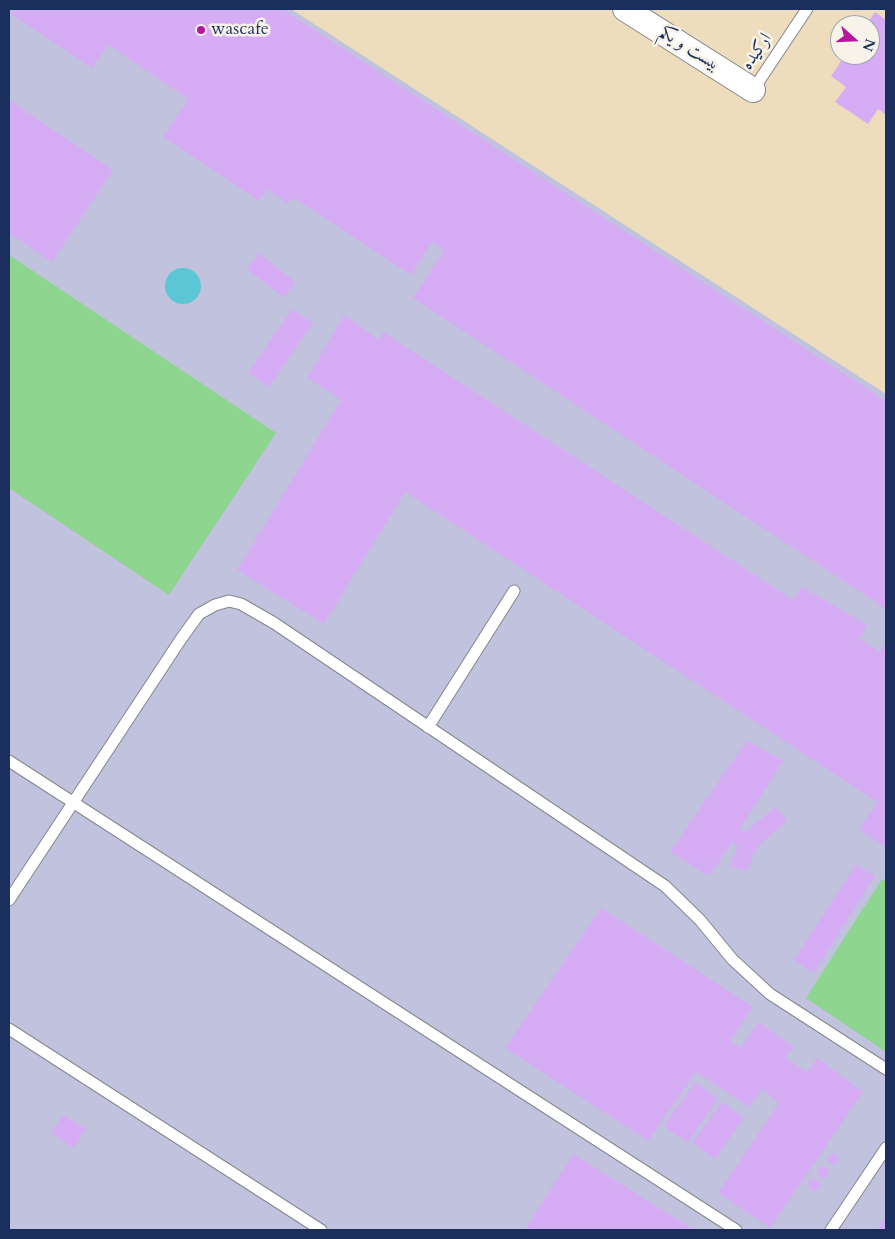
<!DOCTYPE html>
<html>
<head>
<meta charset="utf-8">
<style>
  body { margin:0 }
  #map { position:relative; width:895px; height:1239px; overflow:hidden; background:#eeddbc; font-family:Cardo,serif }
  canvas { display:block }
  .frame { position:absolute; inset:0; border:10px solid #1b2f5e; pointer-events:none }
  .north { position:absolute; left:830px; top:15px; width:50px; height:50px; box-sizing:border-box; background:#f7f3e8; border:1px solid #9fa5b1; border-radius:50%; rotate:110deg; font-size:14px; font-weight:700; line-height:20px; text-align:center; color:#1b2f5e }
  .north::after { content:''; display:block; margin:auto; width:18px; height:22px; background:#b5179e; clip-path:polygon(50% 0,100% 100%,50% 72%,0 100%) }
</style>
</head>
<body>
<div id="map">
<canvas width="895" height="1239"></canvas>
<div class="frame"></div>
<div class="north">N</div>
</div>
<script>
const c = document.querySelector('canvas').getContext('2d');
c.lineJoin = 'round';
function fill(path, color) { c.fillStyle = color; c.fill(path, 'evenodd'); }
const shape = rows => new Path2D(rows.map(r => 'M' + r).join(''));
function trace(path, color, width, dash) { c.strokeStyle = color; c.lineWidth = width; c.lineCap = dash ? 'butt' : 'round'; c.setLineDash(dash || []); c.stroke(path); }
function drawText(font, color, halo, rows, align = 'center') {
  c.font = font + ' Cardo,Amiri,serif'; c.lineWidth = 5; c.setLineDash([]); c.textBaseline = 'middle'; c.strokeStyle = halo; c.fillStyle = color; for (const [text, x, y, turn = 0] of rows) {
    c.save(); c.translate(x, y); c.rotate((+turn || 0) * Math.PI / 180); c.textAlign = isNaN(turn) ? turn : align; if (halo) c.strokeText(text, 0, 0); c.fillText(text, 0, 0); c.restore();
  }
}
fill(shape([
  [9,9,291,9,886,394,886,1230,9,1230]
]), '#c1c2dd');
fill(shape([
  [9,255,276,433,169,595,9,488],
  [882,879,886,882,886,1052,806,998]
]), '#8ed58f');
fill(shape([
  '165 286a18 18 0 1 1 36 0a18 18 0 1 1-36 0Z'
]), '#5bc7d4');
fill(shape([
  [15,9,282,9,886,401,886,609,413,298,444,250,432,242,411,275,294,198,287,203,267,189,259,201,163,137,188,99,108,45,92,68,11,14],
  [875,12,886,20,886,115,878,109,868,124,835,102,846,87,831,76,845,55,870,55,870,25,866,25],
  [9,100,113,170,52,262,9,233],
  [259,253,295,282,284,298,247,269],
  [292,309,313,323,269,387,248,373],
  [344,315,379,340,383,332,793,600,802,587,867,625,859,639,880,652,885,643,886,644,886,847,859,830,877,802,405,492,324,624,237,570,341,400,307,378],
  [747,740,783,761,740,829,745,832,776,807,787,821,761,843,755,851,747,871,729,866,738,846,732,842,709,876,670,852],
  [856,864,875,876,814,973,794,960],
  [601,908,753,1007,730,1041,741,1048,758,1022,794,1047,785,1058,807,1072,817,1058,863,1092,770,1228,718,1193,779,1103,762,1089,749,1107,696,1072,648,1141,505,1048],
  [695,1082,718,1099,687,1143,664,1126],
  [722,1102,744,1118,715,1159,692,1143],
  [63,1115,86,1129,74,1148,51,1133],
  '827.5 1159a5.5 5.5 0 1 1 11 0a5.5 5.5 0 1 1-11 0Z',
  [573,1154,694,1230,525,1230],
  '817.5 1172a5.5 5.5 0 1 1 11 0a5.5 5.5 0 1 1-11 0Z',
  '808 1185a6 6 0 1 1 12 0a6 6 0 1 1-12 0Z',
  [886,1217,886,1230,877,1230]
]), '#d6adf5');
const lane = shape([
  [753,90,807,9],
  [428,727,514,591],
  [9,761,736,1230],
  [9,900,181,639,199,614,215,605,229,601,241,604,274,623,665,886,700,920,732,959,770,994,886,1069],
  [9,1029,321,1230],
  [831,1230,886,1148]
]);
const street = shape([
  [625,9,753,90]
]);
trace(lane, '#84868d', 13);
trace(street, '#84868d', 26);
trace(lane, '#fff', 11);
trace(street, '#fff', 24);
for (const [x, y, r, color] of [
  [201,30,5,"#b5179e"]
]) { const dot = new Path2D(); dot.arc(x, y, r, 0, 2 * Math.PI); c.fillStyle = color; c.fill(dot); trace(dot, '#f7f3e8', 2); }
drawText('18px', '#1b2f5e', '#f7f3e8', [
  ["wascafe",211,30]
], 'left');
drawText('18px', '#1b2f5e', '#f7f3e8', [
  ["بیست و یکم",689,49,32],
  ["ارکیده",757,52,-56]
]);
</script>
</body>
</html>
